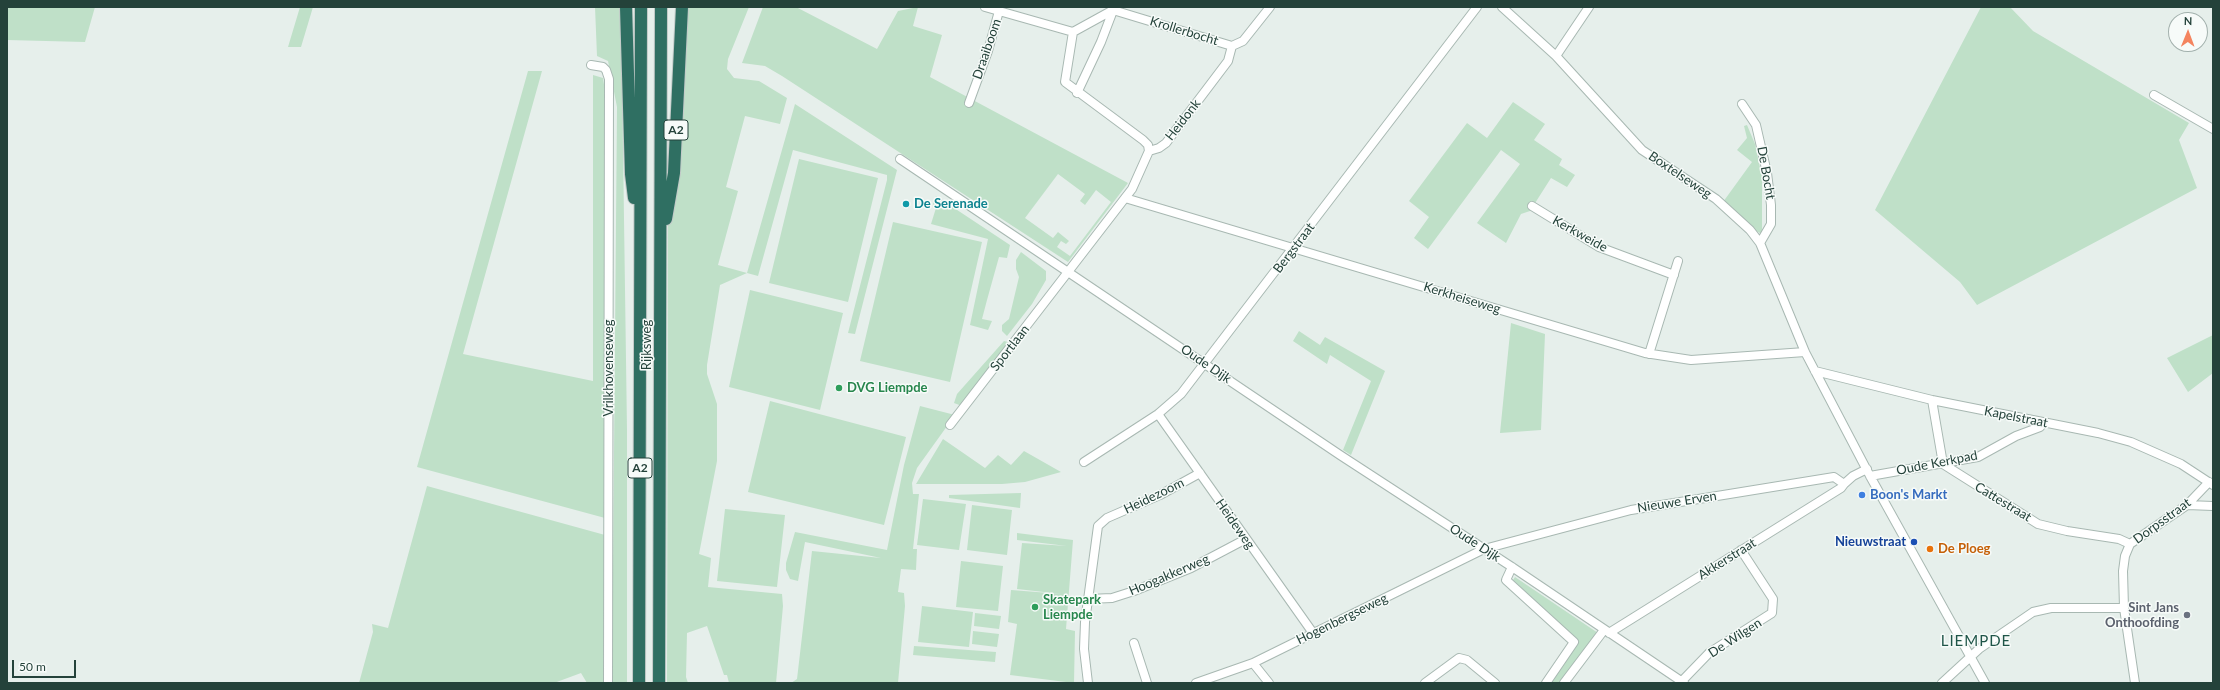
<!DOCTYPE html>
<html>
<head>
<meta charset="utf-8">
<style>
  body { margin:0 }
  #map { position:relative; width:2220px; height:690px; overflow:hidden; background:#e6efeb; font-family:Lato,sans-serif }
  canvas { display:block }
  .frame { position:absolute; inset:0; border:8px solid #24423a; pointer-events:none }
  .north { position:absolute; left:2168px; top:12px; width:40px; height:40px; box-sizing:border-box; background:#f7fbf9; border:1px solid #a3b1ad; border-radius:50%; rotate:1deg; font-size:11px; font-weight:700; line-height:16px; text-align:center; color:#24423a }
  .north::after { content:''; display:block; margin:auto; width:14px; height:18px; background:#f4845f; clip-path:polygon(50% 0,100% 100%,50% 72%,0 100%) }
  .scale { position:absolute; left:12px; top:660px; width:64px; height:18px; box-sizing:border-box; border:2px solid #24423a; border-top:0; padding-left:5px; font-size:12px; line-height:14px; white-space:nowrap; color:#24423a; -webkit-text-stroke:3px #f7fbf9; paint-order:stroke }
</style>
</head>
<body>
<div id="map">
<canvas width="2220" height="690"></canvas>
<div class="frame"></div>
<div class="north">N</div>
<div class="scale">50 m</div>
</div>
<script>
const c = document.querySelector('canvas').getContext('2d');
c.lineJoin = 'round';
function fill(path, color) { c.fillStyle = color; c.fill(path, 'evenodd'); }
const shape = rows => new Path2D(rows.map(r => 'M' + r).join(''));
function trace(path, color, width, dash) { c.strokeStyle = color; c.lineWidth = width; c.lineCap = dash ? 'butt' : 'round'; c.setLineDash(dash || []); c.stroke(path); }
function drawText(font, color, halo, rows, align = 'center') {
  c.font = font + ' Lato,sans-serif'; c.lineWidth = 3; c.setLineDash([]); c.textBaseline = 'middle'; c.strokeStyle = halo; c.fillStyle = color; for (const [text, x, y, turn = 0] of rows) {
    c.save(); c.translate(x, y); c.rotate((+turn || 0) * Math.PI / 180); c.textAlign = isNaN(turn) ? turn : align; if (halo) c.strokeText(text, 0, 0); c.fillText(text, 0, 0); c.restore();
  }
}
fill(shape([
  [7,7,95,7,85,42,7,40],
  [300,7,313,7,301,47,288,47],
  [595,7,621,7,627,430,627,683,612,683,617,107,608,61,597,56],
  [684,7,749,7,728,59,727,69,734,78,759,81,787,98,780,124,745,116,726,187,738,191,718,265,747,273,795,104,897,170,855,334,848,333,887,180,887,175,793,150,758,276,747,273,720,285,707,365,707,374,717,404,717,461,699,554,711,558,708,587,782,594,783,606,776,683,729,683,727,675,724,675,707,626,687,633,686,677,688,683,667,683,668,221],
  [763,7,796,7,877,49,898,11,918,7,913,26,942,35,930,77,1128,183,1068,262,782,76,765,66,742,63],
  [1058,174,1085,194,1080,201,1085,205,1096,190,1111,202,1070,256,1057,247,1061,241,1066,244,1069,241,1058,232,1053,238,1025,218],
  [1981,7,2010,7,2033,31,2189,123,2179,140,2197,188,1977,305,1960,282,1875,210],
  [528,71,542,71,463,354,593,381,593,75,603,78,607,104,605,518,417,467],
  [1513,102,1545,124,1534,140,1562,159,1559,165,1575,175,1567,187,1551,178,1530,211,1521,214,1506,243,1477,223,1520,164,1501,150,1428,249,1414,238,1429,217,1409,201,1467,123,1487,138],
  [1747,125,1755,144,1762,177,1762,234,1756,231,1723,202,1752,162,1737,150,1747,138,1744,126],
  [799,159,878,178,848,302,769,283],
  [936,196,1010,245,1007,258,999,257,987,300,982,319,992,321,988,330,970,325,988,239,931,224,936,208,933,204],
  [893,222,982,242,950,382,860,361],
  [1021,252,1046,271,1046,280,1032,304,1007,336,1002,331,1002,325,1009,319,1019,277,1016,269,1016,260],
  [750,290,843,313,820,410,729,387],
  [1511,323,1545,334,1541,430,1500,433],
  [1299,331,1320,345,1325,337,1385,371,1351,455,1343,450,1371,381,1330,355,1327,364,1293,341],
  [2213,335,2213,373,2188,392,2167,358],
  [1004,341,1012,343,962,406,954,403,957,394],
  [770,401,906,437,884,525,748,492],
  [920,406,955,415,917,468,912,483,913,494,919,494,913,549,917,549,916,570,901,569,898,592,904,593,905,606,898,683,791,683,797,679,812,551,881,558,805,542,798,581,790,579,786,570,786,563,795,532,887,550,904,465],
  [943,439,985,468,998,455,1011,465,1024,451,1061,472,1025,482,1002,484,916,484],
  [427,486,605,535,603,683,587,683,581,673,554,683,359,683,373,632,372,624,388,628],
  [1021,493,1020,508,949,498,949,495],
  [923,499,966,504,959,550,917,545],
  [972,505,1012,510,1007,555,967,550],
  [725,509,785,515,777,587,717,581],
  [1017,533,1073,540,1066,629,1075,631,1074,683,1010,675,1017,624,1008,622,1011,590,1062,594,1017,589,1022,543,1067,546,1017,540],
  [961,561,1003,566,998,611,956,607],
  [1515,577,1598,633,1561,683,1547,683,1576,638,1513,580],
  [922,606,973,612,969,647,918,642],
  [975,613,1001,616,999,629,974,626],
  [973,631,999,634,997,647,972,644],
  [914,646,996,652,995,662,913,655]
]), '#bfe0c8');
const minor = shape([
  [985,7,1073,32],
  [1502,7,1556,56,1642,150,1716,199,1750,230,1760,243,1805,352,1870,476,1985,683],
  [1556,56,1589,7],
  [591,65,603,67,606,70,609,79,608,683],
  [1077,93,1101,42,1114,8],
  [2154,95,2213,129],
  [969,103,988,51,999,11],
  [1742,104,1756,125,1767,173,1771,205,1771,224,1760,243],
  [1149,151,1148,145,1143,140,1065,82,1073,32,1113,10,1232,46],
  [900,159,1340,455,1512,567,1684,683],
  [1125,198,1645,353,1691,360,1805,352],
  [1532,206,1599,247,1674,275],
  [1649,354,1678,261],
  [1815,371,1932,400,2098,433,2131,442,2181,464,2213,485],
  [1932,400,1943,464,2038,524,2067,531,2119,539,2130,544],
  [1158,414,1313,633],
  [950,425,1125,198,1132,189,1149,151,1159,148,1166,143,1228,61,1232,46,1243,41,1270,7],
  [1084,462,1158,414,1181,394,1477,7],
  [1870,476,1978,457,2016,436,2040,427,2043,423],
  [2187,505,2213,506],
  [1512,567,1506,580,1574,642,1546,683],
  [1088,599,1112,598,1134,591,1191,568,1246,539],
  [1609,633,1841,488,1844,484],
  [1134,643,1147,683],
  [1253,663,1269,683],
  [1088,683,1084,649,1085,622,1098,526,1107,518,1160,495,1200,473],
  [1196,683,1253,663,1484,549,1631,510,1834,477,1844,484,1853,476,1867,469],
  [1425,683,1459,658,1467,660,1495,683],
  [1564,683,1604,630],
  [1680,683,1709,653,1772,613,1773,599,1741,550],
  [1942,683,1979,649,2033,612,2051,608,2124,608],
  [2135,683,2124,608,2123,571,2125,556,2130,544,2187,505,2209,482]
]);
const highway = shape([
  [626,7,631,174,634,198],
  [666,219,674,173,682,7],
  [639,683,641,7],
  [659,683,661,7]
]);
trace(minor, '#a8b8b2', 10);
trace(highway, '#c2cac8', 14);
trace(minor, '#fff', 8);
trace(highway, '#2f6f62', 12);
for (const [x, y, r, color] of [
  [906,204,4,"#0f9aa8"],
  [839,388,4,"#2e9e5b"],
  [1862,495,4,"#3f7fe0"],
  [1914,542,4,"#1a4fb4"],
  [1930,549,4,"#e8710a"],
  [1035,607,4,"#2e9e5b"],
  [2187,615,4,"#6b7280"]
]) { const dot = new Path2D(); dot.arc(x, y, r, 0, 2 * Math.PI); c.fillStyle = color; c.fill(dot); trace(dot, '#f7fbf9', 1.5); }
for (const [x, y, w] of [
  [676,130,24],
  [640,468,24]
]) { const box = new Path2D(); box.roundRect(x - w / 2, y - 10, w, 20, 3); c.fillStyle = '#f7fbf9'; c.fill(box); trace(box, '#24423a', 1); }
drawText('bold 12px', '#24423a', null, [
  ["A2",676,130],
  ["A2",640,468]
]);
drawText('13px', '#24423a', '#f7fbf9', [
  ["Krollerbocht",1184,31,17],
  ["Draaiboom",987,49,-71],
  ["Heidonk",1183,120,-52],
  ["De Bocht",1766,173,80],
  ["Boxtelseweg",1680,175,34],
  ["Kerkweide",1580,234,29],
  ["Bergstraat",1294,248,-53],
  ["Kerkheiseweg",1462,298,17],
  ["Rijksweg",647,345,-90],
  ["Sportlaan",1010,348,-52],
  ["Oude Dijk",1206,364,34],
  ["Vrilkhovenseweg",609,368,-90],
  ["Kapelstraat",2016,417,11],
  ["Oude Kerkpad",1937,463,-11],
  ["Heidezoom",1154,496,-26],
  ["Nieuwe Erven",1677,502,-9],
  ["Cattestraat",2003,502,31],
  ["Dorpsstraat",2162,521,-36],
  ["Heideweg",1235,524,55],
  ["Oude Dijk",1475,543,33],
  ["Akkerstraat",1727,559,-32],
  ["Hoogakkerweg",1169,575,-23],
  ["Hogenbergseweg",1342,619,-26],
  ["De Wilgen",1735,638,-33]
]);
drawText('bold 13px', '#0d838f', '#f7fbf9', [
  ["De Serenade",914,204]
], 'left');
drawText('bold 13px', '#27864d', '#f7fbf9', [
  ["DVG Liempde",847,388],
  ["Skatepark",1043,600],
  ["Liempde",1043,615]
], 'left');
drawText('bold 13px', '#366cbe', '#f7fbf9', [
  ["Boon's Markt",1870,495]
], 'left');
drawText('bold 13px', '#164399', '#f7fbf9', [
  ["Nieuwstraat",1906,542]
], 'right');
drawText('bold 13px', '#c56008', '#f7fbf9', [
  ["De Ploeg",1938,549]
], 'left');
drawText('bold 13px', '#5b616d', '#f7fbf9', [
  ["Sint Jans",2179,608],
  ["Onthoofding",2179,623]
], 'right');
c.letterSpacing = '1px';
drawText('15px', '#1f5548', '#f7fbf9', [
  ["LIEMPDE",1976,641]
]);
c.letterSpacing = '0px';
</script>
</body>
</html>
